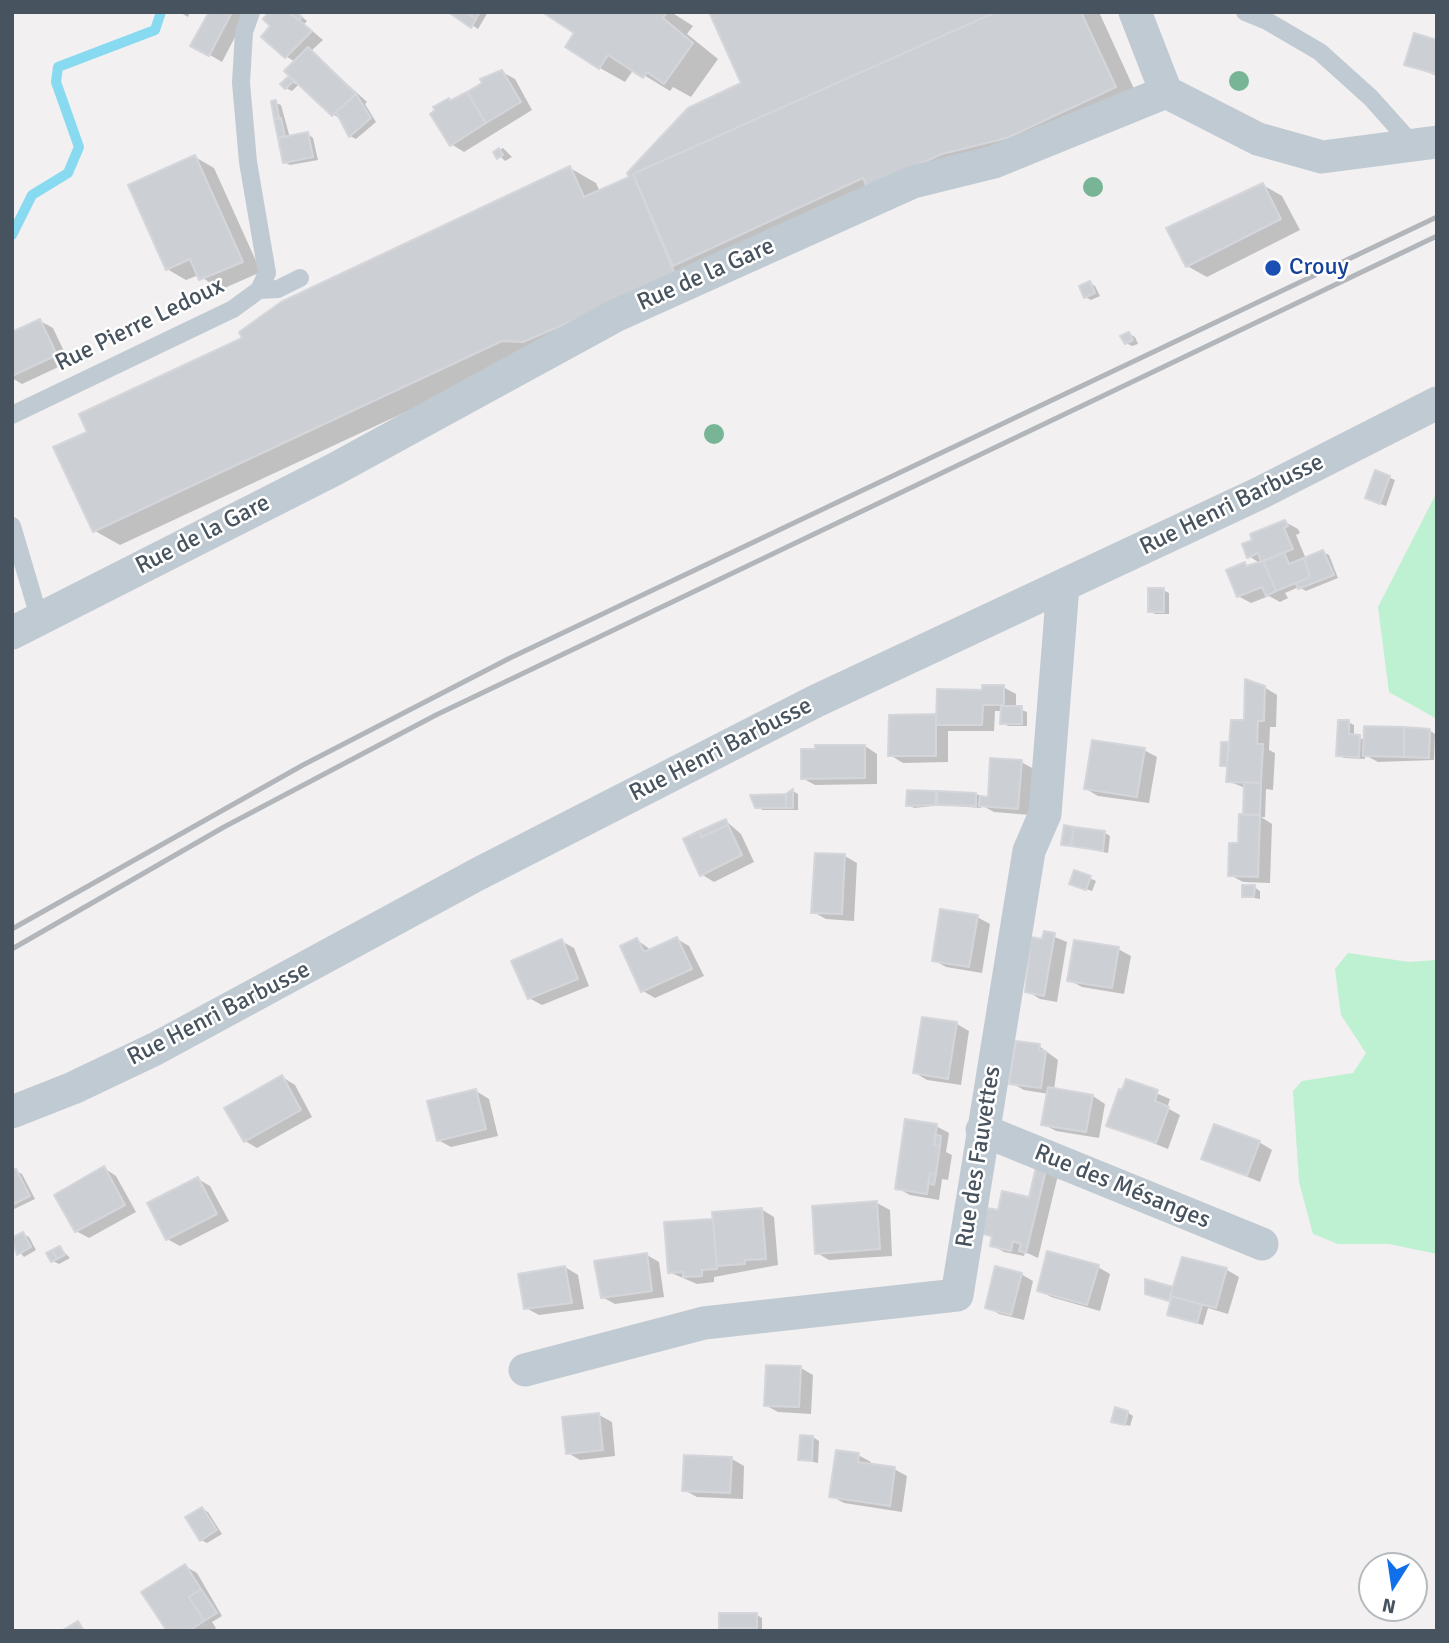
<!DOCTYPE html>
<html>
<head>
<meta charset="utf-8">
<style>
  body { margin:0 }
  #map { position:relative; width:1449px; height:1643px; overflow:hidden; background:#f2f0f0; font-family:Signika,sans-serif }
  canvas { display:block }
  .frame { position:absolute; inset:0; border:14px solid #47535e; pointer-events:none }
  .north { position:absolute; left:1358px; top:1552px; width:70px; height:70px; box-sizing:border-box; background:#fff; border:2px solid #b5babf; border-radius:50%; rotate:192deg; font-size:19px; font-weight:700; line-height:28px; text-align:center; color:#47535e }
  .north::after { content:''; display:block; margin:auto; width:24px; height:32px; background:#126fea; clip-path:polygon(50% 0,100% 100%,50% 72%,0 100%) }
</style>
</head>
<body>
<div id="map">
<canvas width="1449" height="1643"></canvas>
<div class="frame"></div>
<div class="north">N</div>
</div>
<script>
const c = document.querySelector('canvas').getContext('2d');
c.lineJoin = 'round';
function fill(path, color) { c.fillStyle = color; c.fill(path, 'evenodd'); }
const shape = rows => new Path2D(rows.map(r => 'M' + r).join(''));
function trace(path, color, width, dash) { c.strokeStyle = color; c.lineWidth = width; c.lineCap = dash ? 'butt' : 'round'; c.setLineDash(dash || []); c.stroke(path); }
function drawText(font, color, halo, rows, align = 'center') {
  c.font = font + ' Signika,sans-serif'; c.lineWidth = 5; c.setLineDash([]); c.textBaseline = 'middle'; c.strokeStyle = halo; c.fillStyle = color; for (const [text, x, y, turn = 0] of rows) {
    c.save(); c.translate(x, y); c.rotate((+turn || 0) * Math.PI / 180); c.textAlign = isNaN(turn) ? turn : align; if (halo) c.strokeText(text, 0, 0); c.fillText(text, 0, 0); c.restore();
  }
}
fill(shape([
  [1437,492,1437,719,1389,692,1378,607],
  [1348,953,1409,962,1437,960,1437,1254,1389,1244,1338,1244,1313,1234,1299,1182,1293,1091,1302,1081,1353,1073,1366,1053,1341,1015,1335,969]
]), '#bdf1d1');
fill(shape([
  [179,12,190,12,188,17],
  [211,12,248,12,222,62,193,45],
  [296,12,307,21,304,24,323,40,311,51,367,102,365,104,376,122,356,139,350,136,342,120,333,114,295,62,286,56],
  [451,12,488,12,478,29],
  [545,12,671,12,693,26,687,34,718,59,691,97,673,87,670,91,634,69,625,82,600,68,576,32],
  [712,12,1099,12,1140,102,528,355,120,545,95,531,89,433,244,339,570,168,596,183,600,192,632,178,629,173,744,84],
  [1437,41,1437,76,1406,64],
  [502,72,515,79,532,110,464,152,451,144,449,100,452,102],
  [287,79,298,85,292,91,286,88],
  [273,102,281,105,290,138,308,134,313,138,318,160,290,165,284,162],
  [503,148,512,157,505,161,496,152],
  [195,157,214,168,261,272,220,290,199,275,186,280,167,269],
  [1263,185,1282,196,1300,230,1207,277,1187,266],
  [1090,283,1095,286,1100,296,1091,300,1085,297],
  [40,321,53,328,69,362,22,384,12,378,12,334],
  [1129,334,1135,337,1138,344,1132,346,1126,343],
  [1376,472,1395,480,1386,506,1373,501],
  [1285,522,1298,529,1300,533,1296,535,1306,559,1323,552,1329,555,1338,578,1306,591,1299,587,1285,593,1288,598,1280,602,1269,596,1251,603,1238,596,1244,564,1250,567,1261,564,1249,556],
  [1163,590,1169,593,1169,614,1155,614,1150,611],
  [1003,687,1016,694,1016,708,1027,712,1027,726,1008,726,1002,723,1002,711,995,711,994,731,948,731,948,762,903,763,890,755,891,716,938,716,984,692],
  [1264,687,1277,695,1276,727,1270,727,1269,750,1275,753,1273,790,1266,789,1265,817,1261,817,1272,824,1270,883,1243,882,1230,875,1244,816,1245,788,1228,781,1229,769,1222,765,1227,744,1231,746],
  [1348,722,1354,725,1354,736,1365,740,1429,730,1435,734,1434,760,1378,762,1365,755,1365,759,1344,758,1338,755],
  [865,746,877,754,877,784,815,785,802,778],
  [1144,750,1157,757,1149,803,1098,796,1086,789],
  [1021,762,1034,769,1030,815,994,812,981,805,981,808,941,805,914,808,908,805,935,793,976,794,989,799],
  [793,791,798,794,798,810,763,810,756,807],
  [726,821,741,834,754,862,714,882,701,874],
  [1105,833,1110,836,1108,853,1063,844],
  [845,856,857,863,854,921,826,919,813,912],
  [1076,872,1096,881,1092,891,1077,886],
  [1254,887,1260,891,1260,899,1244,896],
  [977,917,990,924,982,973,946,967,934,960],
  [1045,933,1067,942,1057,1002,1040,999,1027,991],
  [677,939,689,946,704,976,655,998,643,991,637,940,651,950],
  [561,941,574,948,589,986,542,1005,529,998],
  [1118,949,1131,956,1124,994,1082,987,1069,980],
  [957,1024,969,1031,961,1085,927,1080,915,1073],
  [1039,1046,1058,1060,1054,1090,1093,1096,1105,1104,1099,1138,1056,1131,1043,1124,1049,1094,1024,1090,1011,1083],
  [282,1077,295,1085,312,1117,257,1148,245,1141],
  [1127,1081,1170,1099,1167,1108,1180,1115,1168,1149,1108,1125],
  [476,1091,489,1099,498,1136,451,1147,438,1140],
  [936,1126,949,1133,946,1152,952,1155,948,1180,942,1179,939,1200,910,1195,897,1188],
  [1259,1142,1272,1150,1260,1182,1203,1158],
  [1038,1165,1058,1175,1038,1258,1025,1252,1024,1256,1004,1252,992,1245,993,1238,985,1234,999,1212,1031,1199],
  [104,1168,116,1176,136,1212,89,1238,76,1231],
  [16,1171,22,1174,35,1199,12,1210,12,1172],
  [198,1179,210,1186,229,1221,180,1246,167,1239],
  [877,1203,890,1210,892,1256,829,1260,817,1253],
  [761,1209,774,1217,778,1265,714,1277,714,1282,697,1284,669,1272,715,1220],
  [23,1234,29,1237,36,1250,24,1257,12,1243],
  [60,1248,70,1258,59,1264,53,1261],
  [647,1255,659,1262,664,1297,615,1304,602,1297],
  [1183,1259,1227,1270,1239,1277,1228,1314,1208,1308,1203,1325,1174,1317,1169,1314,1172,1302,1146,1293,1172,1289],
  [565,1267,578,1275,584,1309,539,1315,526,1308],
  [1098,1267,1110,1274,1100,1311,1051,1297,1039,1290],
  [1021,1274,1033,1281,1024,1320,999,1314,987,1307],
  [801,1368,813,1375,811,1414,778,1412,765,1405],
  [1127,1412,1133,1416,1130,1426,1113,1421],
  [599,1415,612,1422,615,1456,580,1460,568,1453],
  [813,1437,819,1441,818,1463,800,1459],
  [858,1455,871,1462,871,1465,894,1469,907,1476,902,1512,844,1503,831,1496],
  [732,1459,744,1466,743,1499,697,1497,684,1490],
  [202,1509,208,1512,222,1534,207,1543,201,1540],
  [185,1566,197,1573,222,1616,212,1622,216,1628,212,1631,169,1631],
  [757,1615,762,1618,762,1631,726,1631,721,1627]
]), '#0003');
trace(shape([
  [12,235,32,195,68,173,79,147,56,82,58,67,155,30,161,12]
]), '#88daf0', 10);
const building = shape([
  [209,12,232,12,209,56,190,46,209,12],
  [269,12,289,12,312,31,285,58,261,37,270,26,263,19,269,12],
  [289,12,297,12,302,17,299,21,289,12],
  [448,12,465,12,476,19,471,28,448,12],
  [465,12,480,12,476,19,465,12],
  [542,12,667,12,663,18,693,43,664,84,647,72,643,78,608,55,599,69,565,47,574,33,542,12],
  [709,12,996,12,633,174,676,277,523,342,502,341,93,532,53,447,87,432,79,414,242,338,239,332,281,302,570,166,584,197,629,177,627,173,688,108,741,83,709,12],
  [996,12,1081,12,1116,87,1007,138,942,154,867,187,863,178,673,266,633,174,996,12],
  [1414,33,1437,40,1437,74,1404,65,1414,33],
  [308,47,356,94,332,116,284,71,308,47],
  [502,70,521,102,486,123,467,92,482,83,480,79,502,70],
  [289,76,294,81,285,89,280,84,289,76],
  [467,92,486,123,450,146,430,114,435,110,433,107,449,98,450,101,467,92],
  [356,94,371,118,349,137,336,112,356,94],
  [276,100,279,118,274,119,271,101,276,100],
  [281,118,285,137,278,138,274,119,281,118],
  [308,132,313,157,283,163,278,138,308,132],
  [499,148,503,155,497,159,493,152,499,148],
  [195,155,243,262,199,280,190,259,166,270,128,185,195,155],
  [1263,183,1281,219,1186,267,1166,228,1263,183],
  [1090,281,1095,293,1084,298,1079,286,1090,281],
  [40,319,57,355,12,376,12,332,40,319],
  [1129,332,1133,340,1125,344,1120,336,1129,332],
  [1375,470,1390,476,1380,504,1365,498,1375,470],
  [1285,520,1288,526,1284,528,1293,549,1261,562,1258,553,1247,558,1242,544,1252,540,1250,534,1285,520],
  [1323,550,1334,575,1298,589,1296,583,1310,577,1304,558,1323,550],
  [1284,552,1289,564,1304,558,1310,577,1276,591,1263,561,1284,552],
  [1263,561,1276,591,1266,596,1262,587,1237,597,1226,570,1245,562,1246,566,1263,561],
  [1148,588,1164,588,1164,612,1148,612,1148,588],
  [1245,679,1265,686,1264,721,1258,721,1257,744,1263,744,1261,783,1226,782,1231,720,1244,720,1245,679],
  [982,685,1004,685,1004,705,983,705,982,725,936,725,937,689,982,690,982,685],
  [1001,706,1022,706,1022,724,1000,724,1001,706],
  [936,714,936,756,888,756,889,715,936,714],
  [1338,720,1349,720,1349,734,1360,735,1359,757,1336,756,1338,720],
  [1364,726,1404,727,1404,757,1363,756,1364,726],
  [1404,727,1430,729,1429,758,1404,757,1404,727],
  [1092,740,1145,748,1137,797,1084,789,1092,740],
  [1221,742,1228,742,1227,766,1220,766,1221,742],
  [815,745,865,745,865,778,801,779,801,749,815,749,815,745],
  [990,758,1022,760,1018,809,979,806,980,796,988,797,990,758],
  [1244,782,1261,783,1260,815,1243,815,1244,782],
  [793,789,793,808,786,808,786,794,793,789],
  [907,790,936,791,935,805,906,806,907,790],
  [937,791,976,793,976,806,937,805,937,791],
  [786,794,786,808,755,808,750,795,786,794],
  [1239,814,1260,815,1258,877,1228,876,1229,843,1238,843,1239,814],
  [726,819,728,825,702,837,699,831,726,819],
  [728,825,742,855,700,876,683,839,699,831,702,837,728,825],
  [1064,825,1074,827,1071,846,1061,845,1064,825],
  [1074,827,1105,831,1103,851,1071,846,1074,827],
  [815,853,845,854,842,914,811,913,815,853],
  [1074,870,1091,876,1086,890,1069,884,1074,870],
  [1242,885,1255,885,1254,897,1242,897,1242,885],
  [940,909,978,915,969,967,932,961,940,909],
  [1044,931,1055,933,1044,996,1025,992,1031,937,1042,939,1044,931],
  [677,937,692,969,641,992,620,946,637,938,644,952,677,937],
  [562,939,578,979,528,999,511,961,562,939],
  [1074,940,1119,947,1112,988,1067,981,1074,940],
  [922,1017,957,1022,948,1079,913,1073,922,1017],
  [1016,1041,1040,1044,1039,1050,1046,1051,1041,1088,1009,1084,1016,1041],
  [282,1075,301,1110,244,1142,224,1108,282,1075],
  [1126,1079,1158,1090,1155,1101,1169,1107,1156,1143,1106,1126,1119,1089,1122,1090,1126,1079],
  [1048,1087,1093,1095,1086,1132,1041,1125,1048,1087],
  [476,1089,486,1129,437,1141,427,1101,476,1089],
  [905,1119,937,1124,934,1145,940,1146,936,1174,930,1173,927,1194,895,1189,905,1119],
  [1214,1124,1260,1141,1247,1176,1201,1159,1214,1124],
  [935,1135,941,1136,940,1146,934,1145,935,1135],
  [1037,1163,1047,1166,1026,1253,1019,1251,1021,1244,1013,1241,1011,1251,990,1246,992,1236,983,1234,987,1208,998,1210,1002,1191,1029,1197,1037,1163],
  [104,1166,125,1205,75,1232,54,1195,104,1166],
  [16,1169,30,1196,12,1205,12,1170,16,1169],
  [930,1173,936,1174,934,1185,928,1183,930,1173],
  [198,1177,217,1214,166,1240,147,1203,198,1177],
  [877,1201,880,1249,815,1254,812,1206,877,1201],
  [762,1208,766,1259,745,1260,745,1264,717,1266,712,1212,762,1208],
  [713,1219,717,1269,702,1270,702,1276,683,1277,683,1272,668,1273,664,1222,713,1219],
  [23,1232,31,1247,17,1255,12,1238,23,1232],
  [60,1246,65,1255,57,1259,52,1250,60,1246],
  [52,1250,57,1259,51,1262,46,1253,52,1250],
  [1047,1251,1099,1265,1087,1305,1037,1291,1047,1251],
  [647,1253,652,1291,601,1298,594,1261,647,1253],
  [1182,1257,1227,1268,1216,1308,1170,1296,1182,1257],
  [565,1266,572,1303,524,1309,518,1274,565,1266],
  [995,1266,1022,1273,1011,1315,985,1308,995,1266],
  [1145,1279,1173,1287,1169,1301,1145,1294,1145,1279],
  [1172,1296,1202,1305,1197,1323,1167,1315,1172,1296],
  [766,1365,801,1366,799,1407,764,1406,766,1365],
  [1115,1407,1128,1411,1125,1425,1111,1422,1115,1407],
  [599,1413,603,1450,566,1454,562,1417,599,1413],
  [800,1435,813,1436,812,1461,798,1460,800,1435],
  [836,1450,859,1453,858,1462,895,1467,890,1506,829,1497,836,1450],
  [684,1455,732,1457,730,1493,682,1491,684,1455],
  [202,1507,217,1530,200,1541,185,1517,202,1507],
  [185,1564,201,1589,189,1597,204,1621,189,1631,167,1631,141,1592,185,1564],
  [201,1589,217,1613,204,1621,189,1597,201,1589],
  [719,1613,757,1613,757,1628,719,1628,719,1613],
  [78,1621,84,1631,61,1631,78,1621]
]);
fill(building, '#cccfd4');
trace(building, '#d4d6db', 2);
trace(shape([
  [1245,12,1267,21,1320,52,1371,98,1413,145],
  [259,290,278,289,300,278],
  [12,415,233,309,259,290,267,273,248,162,241,83,244,32,251,12],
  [12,526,39,617]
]), '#c0cad2', 18);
trace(shape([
  [1135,12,1166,92],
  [12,633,335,469,615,316,913,182,994,162,1166,92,1258,139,1322,157,1437,142],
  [12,1112,73,1088,155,1049,478,874,816,701,1260,493,1437,403],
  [982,1130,1262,1244],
  [525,1370,704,1323,957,1295,1029,851,1045,814,1063,586]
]), '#c0cad2', 33);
trace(shape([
  [12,929,303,765,510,658,1437,217],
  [12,949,224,827,436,715,1437,236]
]), '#b2b5ba', 5);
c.fillStyle = '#77b596';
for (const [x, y] of [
  [1239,81],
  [1093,187],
  [714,434]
]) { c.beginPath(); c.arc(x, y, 10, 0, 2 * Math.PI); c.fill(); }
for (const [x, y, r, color] of [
  [1273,268,9,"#1a4fb4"]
]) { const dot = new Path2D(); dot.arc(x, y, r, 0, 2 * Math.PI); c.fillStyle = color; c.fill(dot); trace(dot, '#fff', 2.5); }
drawText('24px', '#164399', '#fff', [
  ["Crouy",1289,268]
], 'left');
drawText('24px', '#47535e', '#fff', [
  ["Rue de la Gare",706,275,-24],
  ["Rue Pierre Ledoux",140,325,-26],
  ["Rue Henri Barbusse",1232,505,-26],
  ["Rue de la Gare",203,535,-27],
  ["Rue Henri Barbusse",721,750,-27],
  ["Rue Henri Barbusse",219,1014,-27],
  ["Rue des Fauvettes",979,1157,-81],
  ["Rue des Mésanges",1122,1187,22]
]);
</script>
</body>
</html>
